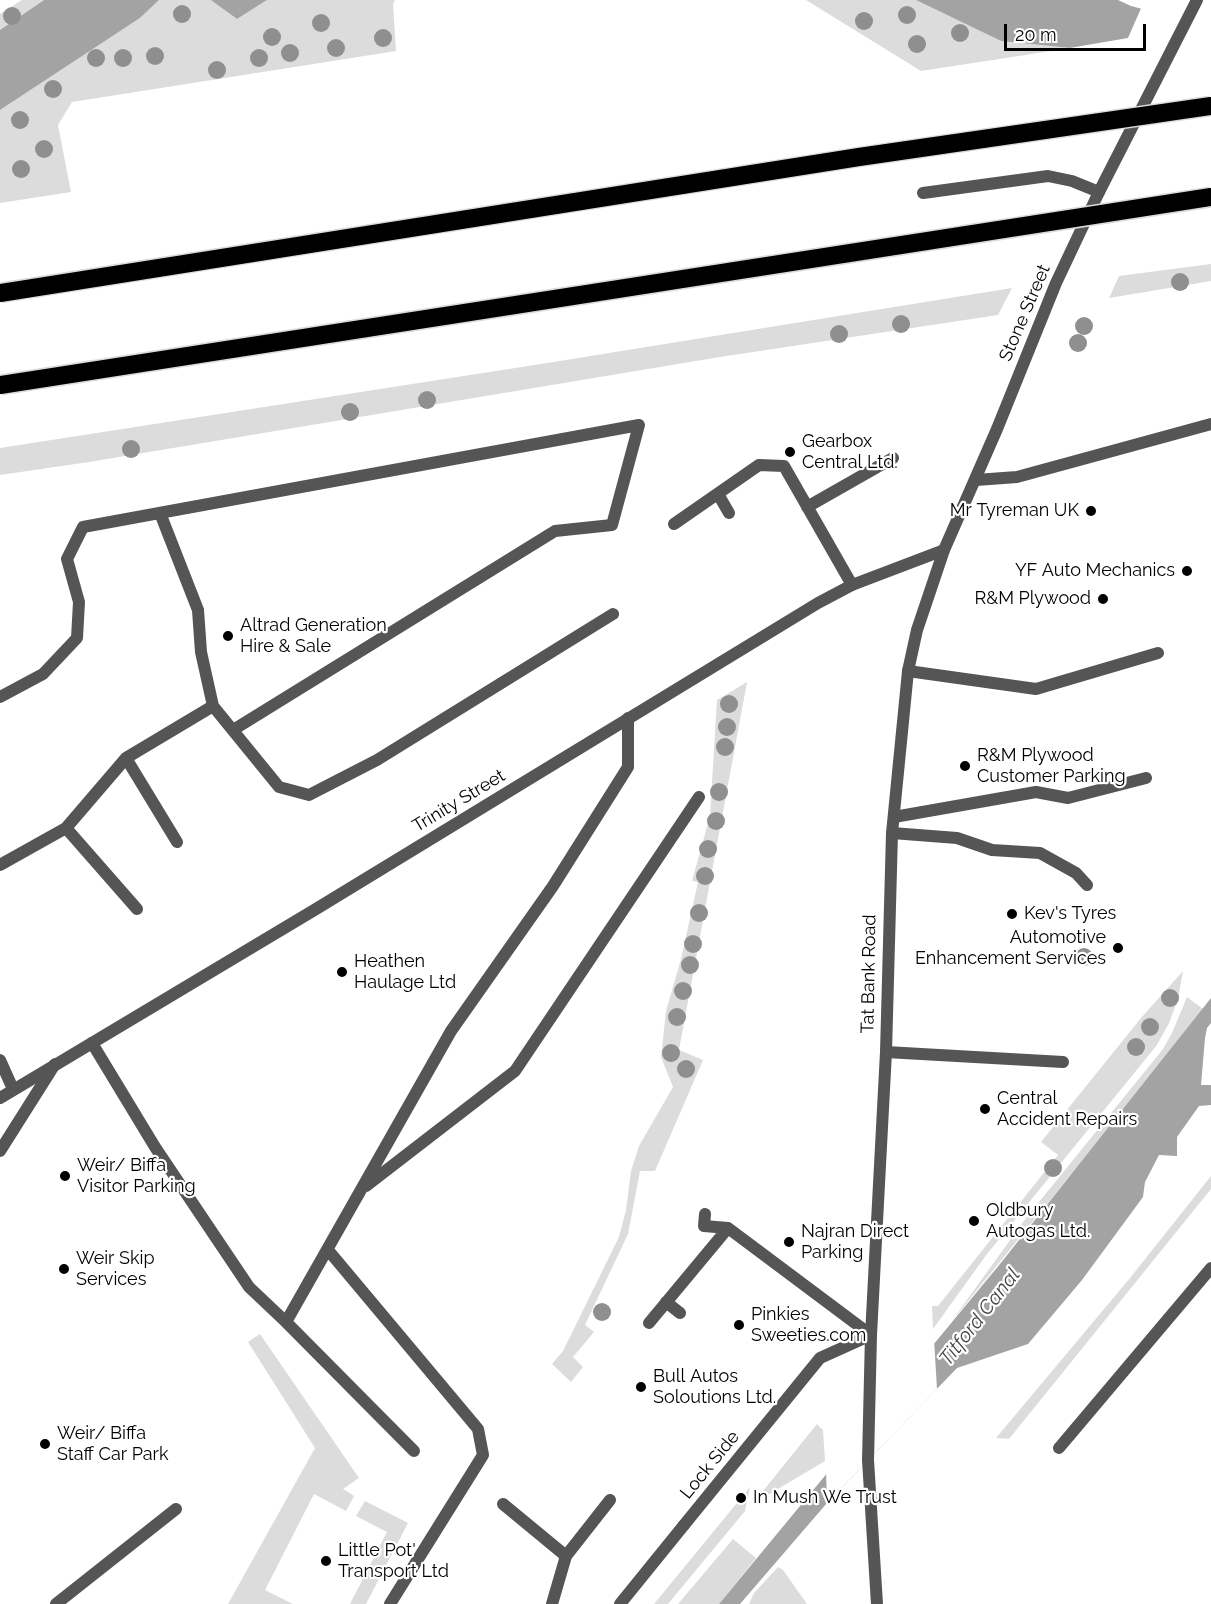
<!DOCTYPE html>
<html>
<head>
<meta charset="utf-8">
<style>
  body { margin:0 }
  #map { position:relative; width:1211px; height:1604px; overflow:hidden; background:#fff; font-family:Raleway,sans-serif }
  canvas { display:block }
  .scale { position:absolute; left:1004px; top:24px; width:142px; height:27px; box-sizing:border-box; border:3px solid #000; border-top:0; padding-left:8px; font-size:18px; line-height:21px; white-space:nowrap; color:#000; -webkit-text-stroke:4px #fff; paint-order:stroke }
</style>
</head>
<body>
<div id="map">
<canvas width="1211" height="1604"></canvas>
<div class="scale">20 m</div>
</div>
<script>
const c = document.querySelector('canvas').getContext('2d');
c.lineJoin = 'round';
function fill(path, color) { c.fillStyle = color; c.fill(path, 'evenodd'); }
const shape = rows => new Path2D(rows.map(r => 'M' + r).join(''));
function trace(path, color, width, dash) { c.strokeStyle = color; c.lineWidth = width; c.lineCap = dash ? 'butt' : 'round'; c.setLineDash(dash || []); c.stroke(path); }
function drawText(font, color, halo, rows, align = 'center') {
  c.font = font + ' Raleway,sans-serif'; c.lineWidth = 4.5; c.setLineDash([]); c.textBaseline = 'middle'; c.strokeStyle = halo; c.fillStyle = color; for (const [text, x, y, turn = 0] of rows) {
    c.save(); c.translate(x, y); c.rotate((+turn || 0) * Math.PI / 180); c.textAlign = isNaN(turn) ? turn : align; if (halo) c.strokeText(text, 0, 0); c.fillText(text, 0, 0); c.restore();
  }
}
fill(shape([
  [22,0,44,0,0,30,0,14],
  [159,0,212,0,237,19,267,0,395,0,393,4,396,51,72,102,58,125,71,192,0,203,0,110,140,18],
  [806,0,916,0,1001,41,1071,48,921,71],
  [1211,264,1211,281,1109,298,1119,276],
  [1012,288,998,315,720,357,89,462,0,475,0,448,541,364],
  [747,682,679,1050,703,1060,655,1171,640,1171,628,1234,585,1325,594,1332,573,1357,583,1367,571,1382,552,1364,563,1351,619,1237,626,1210,631,1171,639,1146,673,1087,661,1057,666,1011,681,959,698,882,692,881,710,816,717,700],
  [1183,971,1178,999,1169,1023,1157,1045,987,1254,933,1329,932,1306,938,1306,1058,1155,1041,1142,1141,1018],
  [1187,997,1203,1009,1129,1103,951,1322,1026,1218,1163,1049,1172,1033],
  [1211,1176,1211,1189,1009,1439,996,1438,1130,1278],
  [260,1334,359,1478,343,1489,354,1496,346,1511,314,1494,265,1590,293,1604,228,1604,315,1448,248,1342],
  [817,1424,823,1430,825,1461,766,1496,759,1496],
  [750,1487,745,1511,668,1604,654,1604],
  [365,1501,408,1523,366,1604,350,1604,387,1532,356,1516],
  [733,1539,756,1558,719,1604,678,1604],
  [778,1567,783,1570,807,1604,749,1604,754,1593]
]), '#dcdcdc');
fill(shape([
  [44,0,159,0,140,18,0,110,0,30],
  [211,0,267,0,237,19],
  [916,0,1118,0,1131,6,1211,27,1203,91,1104,55,1071,48,1001,41],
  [1211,998,1211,1023,1207,1028,1205,1038,1201,1085,1211,1085,1211,1105,1199,1106,1177,1137,1177,1156,1159,1155,1145,1182,1143,1197,1082,1280,1028,1344,957,1368,827,1503,740,1604,719,1604,1000,1264]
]), '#a3a3a3');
fill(shape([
  [1142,6,1211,24,1211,104,1201,94,1103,58,1058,50,1128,38],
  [934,1339,937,1389,827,1503,826,1469]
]), '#fff');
trace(shape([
  [923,193,1048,176,1072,181,1099,192],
  [976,480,1017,477,1211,424],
  [718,494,729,513],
  [807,507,893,458],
  [160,513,198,610,201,652,213,706],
  [674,524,759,465,784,466,852,585],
  [908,671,1036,689,1158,653],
  [0,697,43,674,77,638,79,602,67,559,83,527,639,425,612,525,555,531,233,730],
  [126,758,177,842],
  [894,817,1036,792,1068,798,1146,778],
  [66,828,137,909],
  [892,833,957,838,992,850,1040,853,1076,873,1087,885],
  [0,865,66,828,126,758,213,706,279,787,309,795,377,760,613,614],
  [92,1043,155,1147,249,1287,286,1322,414,1451],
  [886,1052,1063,1062],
  [0,1060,13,1089],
  [0,1151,55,1064],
  [366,1186,515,1071,699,797],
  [705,1214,704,1226,728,1228,871,1335],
  [328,1250,478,1429,483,1455,390,1604],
  [666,1302,680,1313],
  [286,1322,451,1031,553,886,628,767,628,718],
  [649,1323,728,1228],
  [1059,1448,1211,1268],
  [503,1504,566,1556,552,1604],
  [566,1556,610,1500],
  [56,1604,176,1509],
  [620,1604,684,1525]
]), '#555', 12);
trace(shape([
  [0,1098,316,909,818,603,852,585,944,550],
  [684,1525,820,1358,871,1335]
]), '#555', 12);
trace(shape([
  [877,1604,868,1460,871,1335,886,1052,892,833,908,671,917,630,944,550,997,429,1056,283,1099,192,1197,0]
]), '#555', 12);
const motorwayBridge = shape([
  [0,293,859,157,1211,106],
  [0,385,1211,197]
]);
trace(motorwayBridge, '#dbdbdb', 21, []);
trace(motorwayBridge, '#000', 18);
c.fillStyle = '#8f8f8f';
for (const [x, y] of [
  [182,14],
  [907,15],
  [12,16],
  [864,21],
  [321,23],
  [960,33],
  [272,37],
  [383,38],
  [917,44],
  [336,48],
  [290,53],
  [155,56],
  [96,58],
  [123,58],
  [259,58],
  [217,70],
  [53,89],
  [20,120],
  [44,149],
  [21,169],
  [1180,282],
  [901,324],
  [1084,326],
  [839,334],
  [1078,343],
  [427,400],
  [350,412],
  [131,449],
  [729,704],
  [727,727],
  [725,747],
  [719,792],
  [716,821],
  [708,849],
  [705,876],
  [699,913],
  [693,944],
  [1084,957],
  [690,965],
  [683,991],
  [1170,998],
  [677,1017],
  [1150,1027],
  [1136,1047],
  [671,1053],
  [686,1069],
  [1053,1168],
  [602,1312]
]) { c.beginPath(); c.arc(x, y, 9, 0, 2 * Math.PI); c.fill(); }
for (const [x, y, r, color] of [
  [790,452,6,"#000"],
  [1091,511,6,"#000"],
  [1187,571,6,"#000"],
  [1103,599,6,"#000"],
  [228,636,6,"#000"],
  [965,766,6,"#000"],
  [1012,914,6,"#000"],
  [1118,948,6,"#000"],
  [342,972,6,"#000"],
  [985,1109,6,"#000"],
  [65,1176,6,"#000"],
  [974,1221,6,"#000"],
  [789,1242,6,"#000"],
  [64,1269,6,"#000"],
  [739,1325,6,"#000"],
  [641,1387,6,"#000"],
  [45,1444,6,"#000"],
  [741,1498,6,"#000"],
  [326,1561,6,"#000"]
]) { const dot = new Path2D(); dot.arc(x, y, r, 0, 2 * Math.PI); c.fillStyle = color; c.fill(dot); trace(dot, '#fff', 2); }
drawText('18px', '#000', '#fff', [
  ["Stone Street",1025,313,-67],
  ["Trinity Street",459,801,-31],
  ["Tat Bank Road",869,974,-89],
  ["Lock Side",710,1465,-51]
]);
drawText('18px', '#000', '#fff', [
  ["Gearbox",802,442],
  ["Central Ltd.",802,463],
  ["Mr Tyreman UK",1079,511,"right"],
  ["YF Auto Mechanics",1175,571,"right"],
  ["R&M Plywood",1091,599,"right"],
  ["Altrad Generation",240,626],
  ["Hire & Sale",240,647],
  ["R&M Plywood",977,756],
  ["Customer Parking",977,777],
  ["Kev's Tyres",1024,914],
  ["Automotive",1106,938,"right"],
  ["Enhancement Services",1106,959,"right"],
  ["Heathen",354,962],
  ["Haulage Ltd",354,983],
  ["Central",997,1099],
  ["Accident Repairs",997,1120],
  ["Weir/ Biffa",77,1166],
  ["Visitor Parking",77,1187],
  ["Oldbury",986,1211],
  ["Autogas Ltd.",986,1232],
  ["Najran Direct",801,1232],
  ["Parking",801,1253],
  ["Weir Skip",76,1259],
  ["Services",76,1280],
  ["Pinkies",751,1315],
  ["Sweeties.com",751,1336],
  ["Bull Autos",653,1377],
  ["Soloutions Ltd.",653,1398],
  ["Weir/ Biffa",57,1434],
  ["Staff Car Park",57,1455],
  ["In Mush We Trust",753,1498],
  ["Little Pot'",338,1551],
  ["Transport Ltd",338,1572]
], 'left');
drawText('italic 20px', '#444', '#fff', [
  ["Titford Canal",980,1317,-52]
]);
</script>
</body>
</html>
